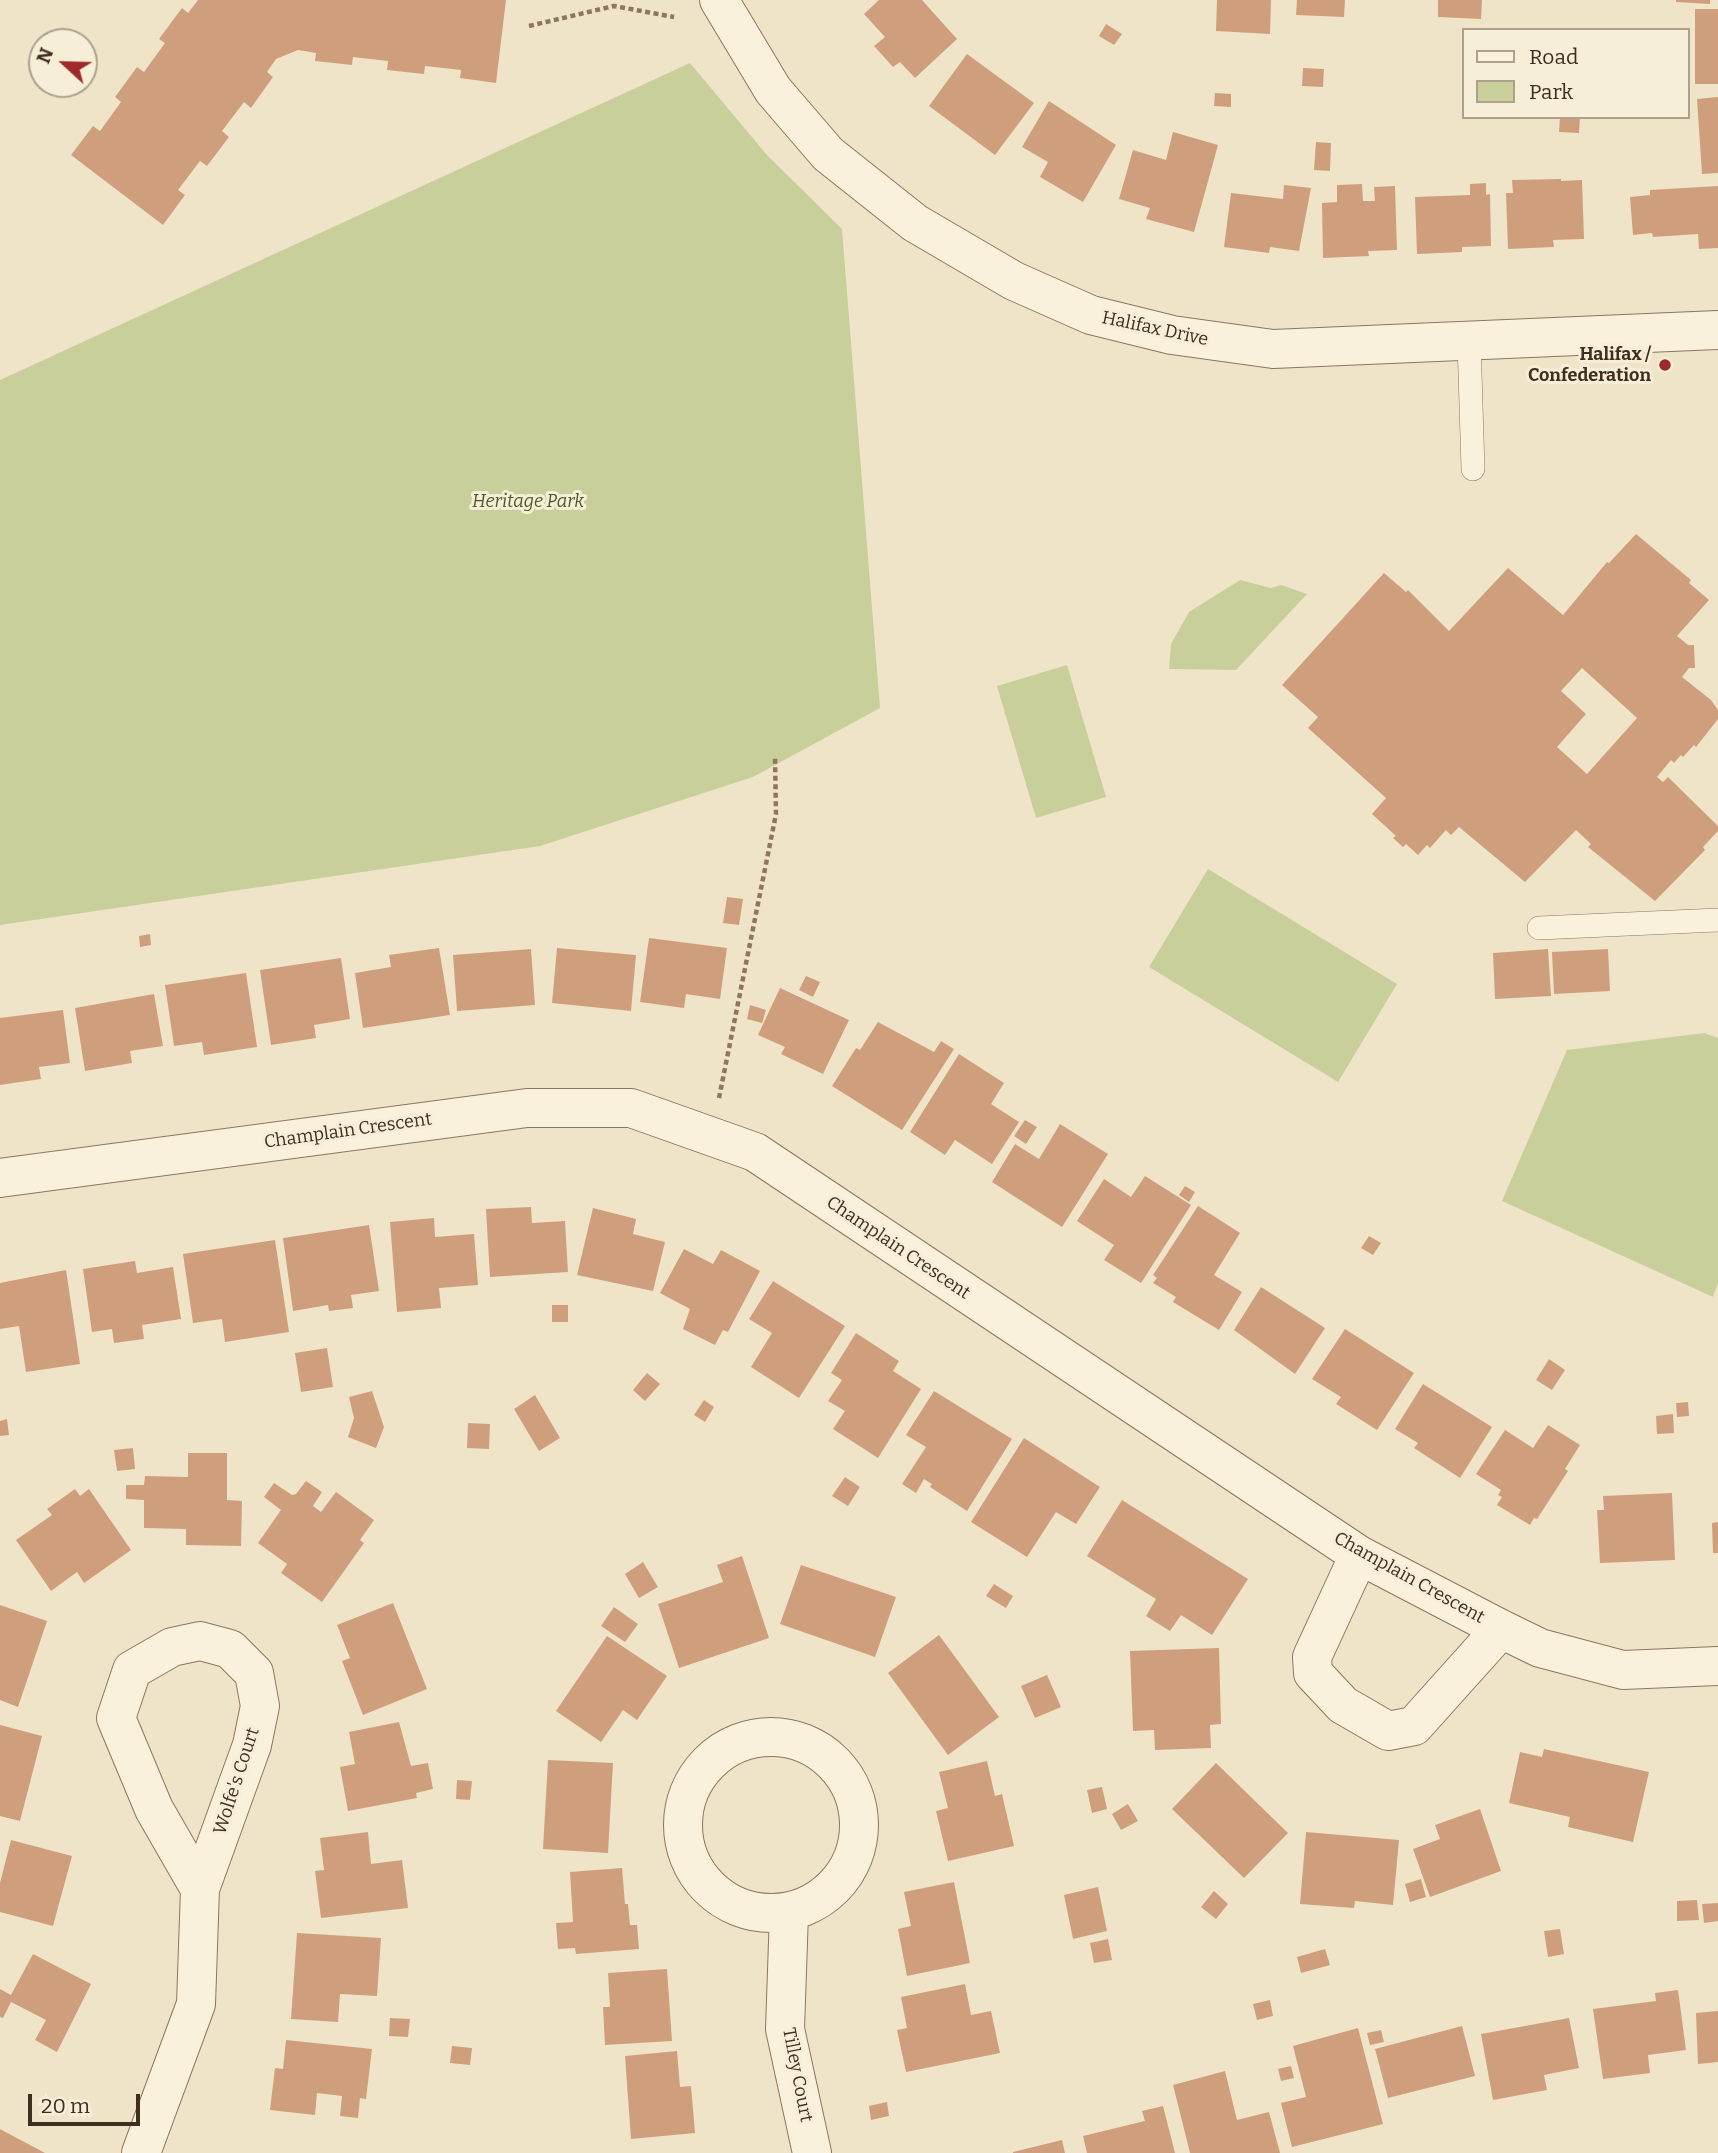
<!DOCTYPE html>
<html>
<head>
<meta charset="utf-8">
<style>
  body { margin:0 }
  #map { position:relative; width:1718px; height:2153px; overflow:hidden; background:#f0e4c8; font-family:Bitter,serif }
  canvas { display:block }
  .legend { position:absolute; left:1462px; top:28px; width:228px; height:91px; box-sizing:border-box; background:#f7eed8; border:2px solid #ada18e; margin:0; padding:9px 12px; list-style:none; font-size:21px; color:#3d2e20 }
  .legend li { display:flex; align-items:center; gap:14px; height:35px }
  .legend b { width:35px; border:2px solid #ada18e }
  .north { position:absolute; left:28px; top:28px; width:70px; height:70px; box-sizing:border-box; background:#f7eed8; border:2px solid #ada18e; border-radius:50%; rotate:292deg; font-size:19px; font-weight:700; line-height:28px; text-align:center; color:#3d2e20 }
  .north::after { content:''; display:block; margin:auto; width:24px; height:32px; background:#9e2a2b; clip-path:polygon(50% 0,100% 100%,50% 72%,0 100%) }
  .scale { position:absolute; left:28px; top:2094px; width:112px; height:32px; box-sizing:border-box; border:4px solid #3d2e20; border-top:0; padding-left:9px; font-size:21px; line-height:24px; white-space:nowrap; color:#3d2e20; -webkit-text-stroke:5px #f7eed8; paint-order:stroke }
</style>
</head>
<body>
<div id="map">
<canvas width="1718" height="2153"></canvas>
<ul class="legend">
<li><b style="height:9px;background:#faf1dc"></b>Road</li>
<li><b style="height:19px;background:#c9cf9b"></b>Park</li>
</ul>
<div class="north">N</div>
<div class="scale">20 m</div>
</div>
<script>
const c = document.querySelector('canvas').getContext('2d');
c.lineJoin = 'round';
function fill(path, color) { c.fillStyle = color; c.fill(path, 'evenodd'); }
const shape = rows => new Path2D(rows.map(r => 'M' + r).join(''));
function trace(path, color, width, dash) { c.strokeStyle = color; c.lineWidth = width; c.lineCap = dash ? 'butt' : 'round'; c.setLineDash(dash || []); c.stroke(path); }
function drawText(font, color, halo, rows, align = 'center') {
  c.font = font + ' Bitter,serif'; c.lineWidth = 6; c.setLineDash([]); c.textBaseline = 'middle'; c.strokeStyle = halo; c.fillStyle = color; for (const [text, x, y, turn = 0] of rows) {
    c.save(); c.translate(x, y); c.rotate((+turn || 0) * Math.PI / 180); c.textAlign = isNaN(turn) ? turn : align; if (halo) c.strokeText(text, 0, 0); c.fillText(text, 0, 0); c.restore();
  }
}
fill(shape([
  [690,63,767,155,842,229,880,708,753,777,540,846,0,925,0,380],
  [1240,580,1271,588,1281,585,1307,594,1236,670,1169,669,1171,644,1189,612],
  [1067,665,1106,797,1036,818,997,686],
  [1208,869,1397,984,1338,1082,1149,967],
  [1704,1033,1718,1038,1718,1283,1713,1297,1502,1201,1567,1050]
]), '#c9cf9b');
fill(shape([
  [198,0,506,0,496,83,460,78,461,70,425,66,424,74,387,70,388,61,353,57,352,65,315,61,316,53,298,50,276,59,267,72,273,77,251,108,244,102,222,131,229,137,207,166,200,161,178,190,185,195,163,225,71,155,93,126,100,131,121,102,115,97,137,67,144,72,165,43,159,39,182,8,188,13],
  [879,0,922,0,957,39,915,78,900,62,893,67,874,46,885,37,864,14],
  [1217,0,1271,0,1270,34,1216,31],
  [1297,0,1345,0,1344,17,1296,15],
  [1438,0,1482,0,1481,19,1438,17],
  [1676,0,1710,0,1710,4,1676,2],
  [1695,9,1718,9,1718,84,1695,84],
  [1106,24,1122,34,1114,45,1099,36],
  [967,54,1034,103,995,155,929,106],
  [1303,68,1324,69,1323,87,1302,86],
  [1215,93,1231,94,1231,107,1214,106],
  [1718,97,1718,173,1702,174,1697,99],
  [1049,101,1116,145,1083,202,1040,177,1048,162,1022,147],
  [1560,117,1580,117,1579,133,1559,132],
  [1173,132,1218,145,1194,232,1146,219,1150,208,1119,199,1133,150,1166,160],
  [1316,142,1331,143,1330,171,1314,170],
  [1561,179,1561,181,1582,180,1584,239,1553,240,1554,247,1508,249,1506,193,1513,193,1512,180],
  [1486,183,1486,195,1490,194,1491,246,1462,247,1462,252,1417,254,1415,197,1470,195,1470,184],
  [1362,184,1363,201,1375,201,1374,187,1395,186,1397,250,1368,251,1369,256,1323,258,1322,203,1337,202,1337,185],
  [1284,185,1311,188,1299,251,1270,247,1269,253,1224,247,1231,193,1283,199],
  [1718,186,1718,248,1699,249,1698,234,1653,237,1652,233,1633,235,1630,197,1650,195,1650,190],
  [1636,534,1691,580,1689,583,1709,600,1677,636,1688,645,1694,645,1695,668,1689,668,1682,677,1711,700,1718,710,1718,719,1696,747,1694,745,1683,757,1681,755,1674,763,1671,760,1657,777,1663,782,1668,777,1718,826,1718,831,1703,847,1705,850,1655,901,1588,847,1591,844,1576,830,1525,882,1459,827,1451,835,1446,830,1430,848,1427,845,1418,855,1406,844,1403,847,1393,838,1396,836,1372,814,1386,798,1308,728,1318,717,1282,685,1384,573,1406,592,1408,590,1449,631,1508,568,1563,615,1607,562,1609,563],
  [1582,668,1637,718,1587,774,1557,747,1586,714,1561,691],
  [727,897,743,899,739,925,723,923],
  [150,934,151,945,140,947,139,936],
  [649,938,727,948,720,999,686,994,684,1008,640,1002],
  [439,948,450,1015,363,1028,355,973,391,967,389,955],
  [557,948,636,955,631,1011,552,1003],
  [531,949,535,1005,457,1011,453,955],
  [1548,949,1551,996,1495,999,1493,953],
  [1608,949,1610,991,1554,994,1552,952],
  [341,958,350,1019,314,1025,316,1038,271,1045,260,970],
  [246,973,257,1047,204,1055,202,1042,174,1046,165,985],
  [806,976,820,982,813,997,799,990],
  [780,988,849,1020,823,1074,781,1054,785,1047,758,1035],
  [154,994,163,1046,130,1051,132,1063,85,1071,75,1008],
  [750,1005,766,1010,762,1023,747,1019],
  [63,1010,70,1063,39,1067,41,1079,0,1085,0,1018],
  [878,1022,934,1052,941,1041,954,1049,902,1130,832,1086,856,1048,860,1050],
  [959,1054,1004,1083,991,1104,1019,1122,992,1164,955,1140,945,1155,910,1132],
  [1025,1120,1037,1127,1026,1144,1014,1136],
  [1060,1124,1108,1154,1062,1227,992,1182,1015,1144,1039,1159],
  [1145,1176,1191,1205,1141,1283,1104,1260,1114,1245,1077,1221,1104,1179,1131,1197],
  [1185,1186,1195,1192,1189,1202,1179,1195],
  [1198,1206,1240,1233,1214,1275,1242,1292,1219,1330,1173,1302,1176,1297,1153,1283,1157,1278,1153,1275],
  [531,1207,532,1223,565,1221,568,1272,490,1277,486,1209],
  [593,1208,636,1219,633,1234,665,1242,653,1291,577,1275],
  [434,1218,435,1237,474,1234,478,1285,439,1288,441,1308,397,1312,390,1222],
  [369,1225,379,1291,351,1295,353,1308,329,1311,328,1305,293,1311,283,1238],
  [1369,1236,1381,1243,1373,1255,1361,1248],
  [275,1240,289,1332,225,1342,222,1319,193,1323,183,1254],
  [684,1249,713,1264,721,1250,760,1271,728,1332,723,1330,715,1345,683,1329,690,1309,660,1293],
  [135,1261,137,1273,173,1267,181,1319,142,1325,144,1339,114,1343,112,1329,92,1332,83,1269],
  [66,1270,80,1364,26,1372,19,1326,0,1329,0,1283],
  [773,1281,845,1326,799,1398,751,1367,772,1333,749,1319],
  [1261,1287,1325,1328,1295,1374,1234,1330],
  [552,1305,568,1305,568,1322,552,1322],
  [1345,1329,1414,1373,1377,1430,1336,1404,1341,1397,1312,1379],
  [856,1333,899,1361,893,1371,921,1389,878,1458,833,1429,845,1411,828,1401,842,1380,831,1373],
  [327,1348,333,1387,301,1392,295,1353],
  [1549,1359,1565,1370,1552,1390,1536,1380],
  [647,1373,660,1384,645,1401,633,1390],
  [1423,1384,1492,1427,1460,1478,1414,1448,1418,1443,1395,1429],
  [372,1391,384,1427,376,1448,348,1437,354,1418,349,1397],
  [934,1391,1012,1439,967,1511,930,1487,932,1484,924,1479,916,1493,902,1484,926,1447,906,1435],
  [535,1395,560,1438,539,1451,514,1409],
  [704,1400,714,1407,705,1422,694,1415],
  [1688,1402,1689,1416,1677,1417,1676,1403],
  [1673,1414,1674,1433,1657,1434,1656,1416],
  [7,1419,9,1435,0,1436,0,1421],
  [468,1423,490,1424,489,1449,467,1448],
  [1548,1425,1580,1445,1565,1469,1568,1471,1537,1519,1534,1518,1530,1525,1497,1505,1502,1497,1498,1495,1501,1490,1476,1474,1505,1430,1533,1448],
  [1024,1438,1100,1487,1076,1524,1056,1512,1027,1557,971,1522],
  [133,1448,135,1469,117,1471,114,1450],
  [188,1453,227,1453,227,1500,242,1501,241,1546,186,1545,186,1529,144,1528,144,1500,126,1499,126,1485,144,1485,145,1476,188,1477],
  [845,1477,860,1487,848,1506,832,1496],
  [306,1481,322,1492,313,1506,321,1512,336,1492,374,1520,360,1540,364,1543,322,1602,281,1573,287,1564,258,1543,281,1510,264,1497,274,1483,292,1495,296,1494],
  [75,1489,80,1496,89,1489,131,1550,84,1583,77,1572,51,1591,16,1540,52,1515,47,1509],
  [1672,1493,1675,1560,1600,1563,1597,1510,1604,1510,1603,1496],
  [1122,1500,1248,1579,1212,1635,1181,1615,1170,1631,1146,1616,1156,1599,1087,1556],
  [1718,1522,1718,1553,1713,1553,1712,1523],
  [742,1556,769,1638,679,1668,658,1604,723,1582,717,1565],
  [643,1562,658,1587,639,1598,625,1574],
  [801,1565,896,1597,875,1657,780,1624],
  [994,1584,1013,1596,1006,1608,986,1596],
  [393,1603,427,1689,363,1715,342,1661,350,1658,337,1625],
  [0,1605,47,1621,18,1707,0,1700],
  [614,1607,638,1624,625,1642,601,1626],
  [939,1635,999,1717,948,1755,888,1673],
  [607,1636,667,1676,637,1720,623,1710,601,1742,556,1711],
  [1219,1648,1221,1724,1210,1725,1211,1748,1155,1750,1154,1730,1133,1731,1130,1651],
  [1047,1675,1061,1707,1035,1718,1021,1686],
  [399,1722,411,1766,428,1763,433,1789,416,1793,417,1798,348,1811,340,1767,355,1764,349,1732],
  [0,1725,42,1736,20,1821,0,1816],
  [1544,1749,1649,1772,1633,1842,1568,1827,1570,1817,1509,1803,1520,1752,1542,1757],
  [548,1760,613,1763,608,1853,543,1849],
  [987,1761,995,1796,1002,1794,1014,1846,948,1861,936,1811,948,1808,939,1772],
  [1216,1763,1288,1833,1244,1878,1172,1809],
  [457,1780,472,1781,470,1800,456,1799],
  [1102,1787,1107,1809,1092,1813,1087,1790],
  [1128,1804,1138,1821,1121,1830,1112,1814],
  [1480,1809,1501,1871,1430,1897,1413,1849,1440,1839,1435,1825],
  [368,1832,371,1864,402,1860,408,1908,321,1918,315,1871,324,1870,320,1838],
  [1306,1832,1399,1840,1393,1905,1355,1901,1354,1908,1300,1904],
  [11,1840,72,1856,53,1926,0,1912,0,1883],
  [622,1868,625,1904,628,1904,630,1925,637,1925,639,1949,576,1954,575,1948,558,1949,556,1923,573,1922,570,1872],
  [1421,1879,1426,1897,1410,1902,1405,1884],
  [954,1882,970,1963,907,1976,898,1929,911,1926,904,1892],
  [1098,1887,1107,1931,1073,1939,1064,1895],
  [1214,1891,1228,1904,1216,1919,1201,1907],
  [1697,1900,1699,1920,1677,1921,1677,1901],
  [1718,1903,1718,1921,1704,1923,1702,1904],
  [1560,1929,1564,1954,1548,1957,1544,1931],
  [297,1933,381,1938,377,1996,340,1994,338,2022,291,2019],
  [1108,1939,1112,1960,1094,1963,1090,1943],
  [1325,1949,1330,1965,1301,1973,1297,1957],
  [33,1954,91,1984,57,2052,35,2040,46,2020,11,2002,3,2018,0,2017,0,1989,11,1995],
  [667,1969,672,2041,605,2045,603,2007,610,2007,608,1973],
  [965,1984,971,2015,991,2011,1000,2053,906,2072,897,2030,907,2028,901,1997],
  [1678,1990,1686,2050,1648,2055,1650,2073,1603,2079,1593,2009,1656,2001,1655,1993],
  [1270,2000,1273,2016,1257,2020,1253,2004],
  [1718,2011,1718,2062,1698,2064,1696,2013],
  [390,2018,410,2019,408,2037,389,2036],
  [1569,2018,1579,2068,1544,2075,1547,2090,1493,2100,1481,2034],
  [1462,2026,1475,2076,1388,2098,1375,2049],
  [1358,2028,1383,2124,1292,2147,1281,2103,1306,2097,1293,2046],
  [1381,2030,1384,2042,1370,2045,1367,2033],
  [286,2040,372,2049,366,2099,360,2098,358,2118,340,2116,342,2096,317,2093,315,2115,270,2110,275,2068,283,2069],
  [452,2046,472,2048,470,2065,450,2063],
  [677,2051,680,2087,691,2086,695,2133,631,2139,625,2056],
  [1291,2066,1294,2078,1281,2081,1278,2069],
  [1225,2071,1237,2120,1269,2112,1280,2153,1190,2153,1173,2085],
  [887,2102,889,2116,871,2120,869,2106],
  [1163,2106,1175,2153,1087,2153,1083,2136,1145,2121,1142,2111],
  [0,2129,45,2153,0,2153],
  [1062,2140,1065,2153,1013,2153,1013,2152]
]), '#cf9f7d');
const lane = shape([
  [1469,341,1473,469],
  [1539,928,1718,920]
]);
const street = shape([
  [719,0,773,90,828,154,915,223,1014,281,1091,315,1172,335,1273,349,1718,330],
  [0,1178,527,1108,631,1108,755,1152,1359,1555,1501,1629,1540,1648,1623,1670,1718,1666],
  [1359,1555,1312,1657,1313,1673,1343,1705,1388,1731,1414,1726,1501,1629],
  '683 1825a88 88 0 1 1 176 0a88 88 0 1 1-176 0Z',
  [789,1913,785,2029,812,2153],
  [141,2153,196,2004,200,1889,252,1745,260,1706,254,1673,230,1649,200,1641,172,1647,132,1670,116,1718,154,1809,200,1889]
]);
trace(lane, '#8d765c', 24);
trace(street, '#8d765c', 40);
trace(shape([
  [529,26,614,6,674,17],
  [719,1098,776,814,775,756]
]), '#8d765c', 4.5, [5, 3.5]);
trace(lane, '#faf1dc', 23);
trace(street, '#faf1dc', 38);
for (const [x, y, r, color] of [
  [1665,365,7,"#9e2a2b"]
]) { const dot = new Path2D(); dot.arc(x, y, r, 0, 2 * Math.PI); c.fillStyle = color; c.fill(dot); trace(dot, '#f7eed8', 2.5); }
drawText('18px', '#3d2e20', '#f7eed8', [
  ["Halifax Drive",1155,329,12],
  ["Champlain Crescent",348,1131,-8],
  ["Champlain Crescent",898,1248,34],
  ["Champlain Crescent",1409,1578,29],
  ["Wolfe's Court",237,1781,-72],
  ["Tilley Court",797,2075,79]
]);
drawText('bold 18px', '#3d2e20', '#f7eed8', [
  ["Halifax /",1651,355],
  ["Confederation",1651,376]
], 'right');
drawText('italic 18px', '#4d5a26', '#f7eed8', [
  ["Heritage Park",528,502]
]);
</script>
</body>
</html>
